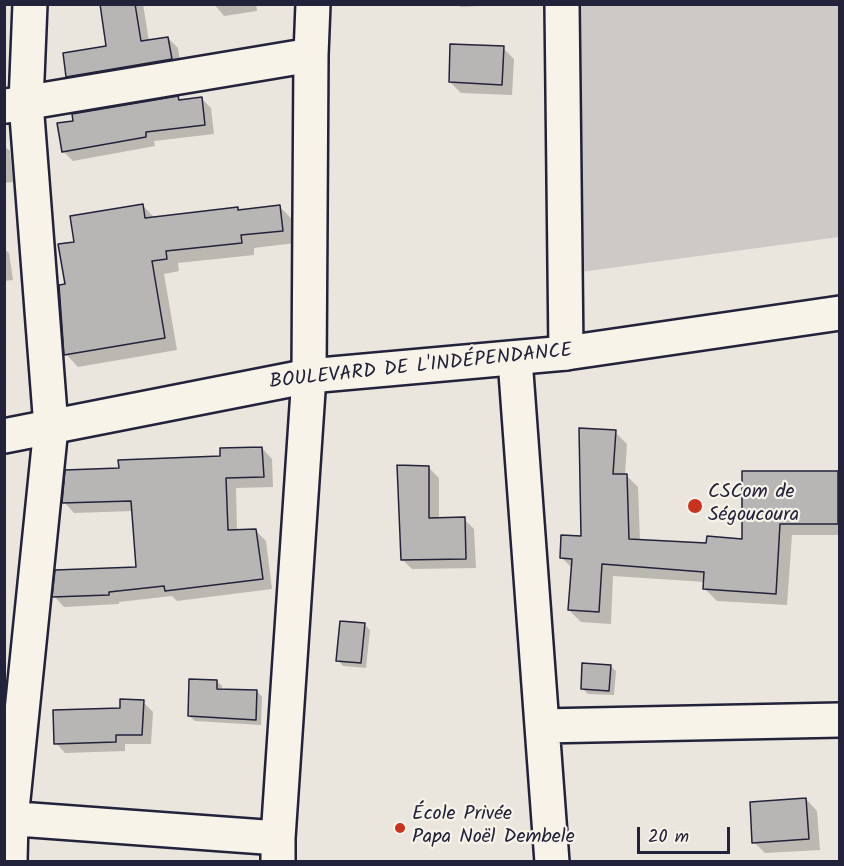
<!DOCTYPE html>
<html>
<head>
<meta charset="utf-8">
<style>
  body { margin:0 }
  #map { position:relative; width:844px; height:866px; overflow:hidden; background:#eae6de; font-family:Kalam,sans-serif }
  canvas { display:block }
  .frame { position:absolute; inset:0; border:6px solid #22223b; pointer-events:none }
  .scale { position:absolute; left:637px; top:827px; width:93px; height:27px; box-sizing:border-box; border:3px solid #22223b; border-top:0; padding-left:8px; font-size:18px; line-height:21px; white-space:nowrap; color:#22223b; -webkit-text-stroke:4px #f7f3e8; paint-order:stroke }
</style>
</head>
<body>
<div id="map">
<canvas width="844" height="866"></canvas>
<div class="frame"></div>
<div class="scale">20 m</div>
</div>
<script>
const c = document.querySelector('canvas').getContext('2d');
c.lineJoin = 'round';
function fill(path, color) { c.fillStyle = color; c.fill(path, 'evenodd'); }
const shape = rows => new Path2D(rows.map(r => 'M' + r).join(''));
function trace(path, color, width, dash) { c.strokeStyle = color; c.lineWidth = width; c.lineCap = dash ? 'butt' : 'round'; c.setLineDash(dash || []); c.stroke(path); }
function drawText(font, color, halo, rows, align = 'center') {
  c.font = font + ' Kalam,sans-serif'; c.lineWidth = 4.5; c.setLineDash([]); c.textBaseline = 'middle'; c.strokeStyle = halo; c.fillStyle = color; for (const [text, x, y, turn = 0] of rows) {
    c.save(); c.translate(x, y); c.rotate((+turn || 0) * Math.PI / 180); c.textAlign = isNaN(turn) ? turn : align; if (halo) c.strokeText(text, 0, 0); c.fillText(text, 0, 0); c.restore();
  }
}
fill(shape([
  [575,5,839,5,839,237,573,273]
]), '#cdc9c6');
fill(shape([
  [101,4,143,4,149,41,168,38,178,48,181,69,78,86,68,76,108,47],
  [214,4,256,4,257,11,224,16],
  [458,4,541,4,542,5,500,5,461,7],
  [503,48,514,59,512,95,461,93,450,82],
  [177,98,181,102,201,98,211,108,214,134,154,141,155,146,73,161,63,151],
  [4,146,10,151,13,182,4,183],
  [142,205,155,218,238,209,240,211,280,207,293,220,295,243,254,248,254,255,178,263,179,271,164,274,177,350,78,367,66,354,67,285,76,243],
  [4,249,9,253,13,280,4,281],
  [615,432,627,444,625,474,638,487,640,541,708,545,744,540,838,473,840,474,840,535,792,535,787,605,717,601,704,588,705,582,613,576,611,624,581,622,569,610,573,569,561,557,583,537],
  [262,448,272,459,273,487,236,488,237,532,256,531,266,541,272,589,177,601,172,596,119,602,119,604,64,607,54,596,137,568,133,511,74,513,64,502,120,469,221,458],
  [429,468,439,478,439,519,464,519,474,529,476,568,412,569,402,559],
  [365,625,370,630,366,668,343,666,338,660],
  [610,666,616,671,614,695,588,694,582,688],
  [216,681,222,686,222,690,257,691,262,697,261,725,195,721,189,716],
  [143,702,153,712,151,744,125,744,125,751,65,753,56,743,121,710],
  [806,799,817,811,820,850,765,853,754,842]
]), '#0003');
const building = shape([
  [100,4,135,4,141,41,168,37,172,59,66,77,63,53,106,46,100,4],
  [450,44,504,46,502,85,449,82,450,44],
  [178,96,179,100,202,97,205,125,146,132,146,137,62,152,57,123,73,121,72,114,178,96],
  [143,204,145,218,238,207,238,210,280,205,283,231,241,235,242,243,166,251,167,259,152,261,165,338,64,355,59,285,65,284,58,244,74,242,70,216,143,204],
  [579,428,616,430,613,474,627,474,629,539,706,543,707,536,742,539,742,471,838,471,838,524,780,524,776,594,703,589,704,572,602,564,599,612,568,610,572,559,560,558,561,535,581,536,579,428],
  [262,447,264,477,226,478,228,530,256,529,263,579,165,591,164,586,109,592,109,595,52,597,55,570,136,567,131,501,62,503,65,470,119,468,118,460,220,456,220,448,262,447],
  [397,465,429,466,429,518,465,517,466,559,401,560,397,465],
  [340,621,365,623,361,663,336,661,340,621],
  [582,663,611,665,609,691,581,689,582,663],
  [189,679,217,680,217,689,257,690,256,720,188,716,189,679],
  [120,699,144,700,142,735,116,735,116,742,54,744,53,710,120,708,120,699],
  [806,798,809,839,752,843,750,802,806,798]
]);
fill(building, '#b8b6b5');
trace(building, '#22223b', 1.5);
const minor = shape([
  [562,4,566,353],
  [6,106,311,55],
  [515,359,552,862],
  [542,726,840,720],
  [4,818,278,838],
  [10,862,11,819,51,427,26,103,30,4],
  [278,862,278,838,309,376,311,55,313,4]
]);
const trunk = shape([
  [4,436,309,376,566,353,840,313]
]);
trace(minor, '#22223b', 38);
trace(trunk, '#22223b', 38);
trace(minor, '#f7f3e8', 33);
trace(trunk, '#f7f3e8', 33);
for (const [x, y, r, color] of [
  [695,506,8,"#c8321e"],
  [400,828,6,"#c8321e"]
]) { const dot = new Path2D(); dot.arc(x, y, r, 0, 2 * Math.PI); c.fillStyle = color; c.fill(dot); trace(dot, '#f7f3e8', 2); }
drawText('20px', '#22223b', '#f7f3e8', [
  ["BOULEVARD DE L'INDÉPENDANCE",421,368,-6]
]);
drawText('20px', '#22223b', '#f7f3e8', [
  ["CSCom de",708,494],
  ["Ségoucoura",708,517],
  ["École Privée",412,816],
  ["Papa Noël Dembele",412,839]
], 'left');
</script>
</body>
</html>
